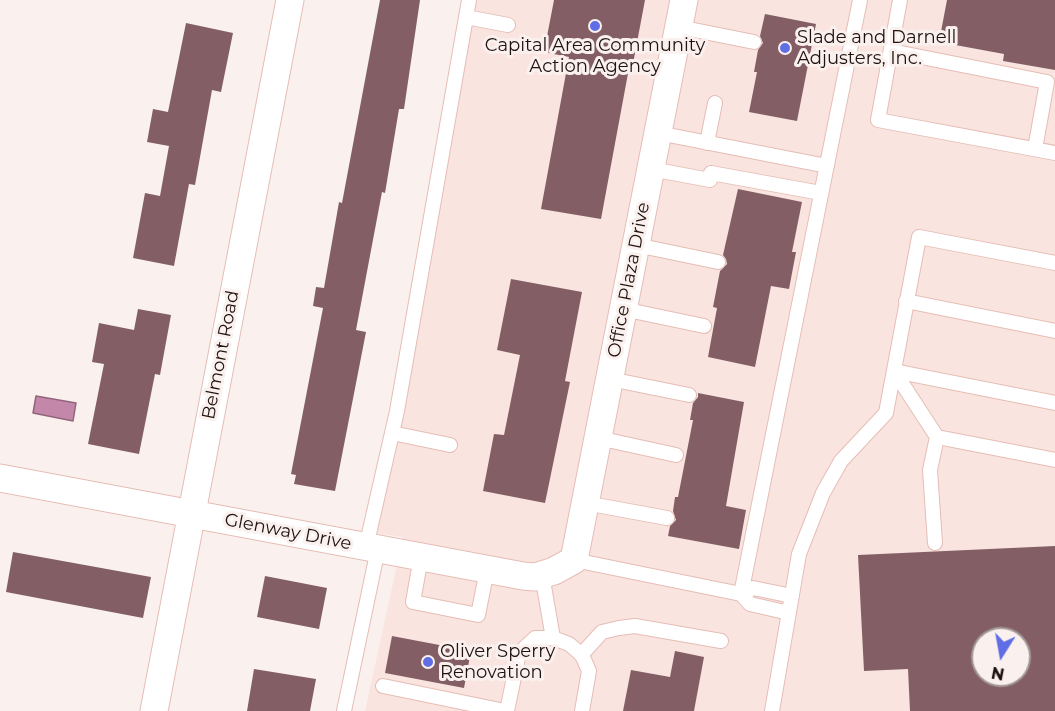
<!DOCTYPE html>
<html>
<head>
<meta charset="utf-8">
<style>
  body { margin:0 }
  #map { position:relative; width:1055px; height:711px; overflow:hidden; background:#faf1ef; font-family:Montserrat,sans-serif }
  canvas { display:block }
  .north { position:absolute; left:971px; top:627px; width:60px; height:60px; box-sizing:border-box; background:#faf1ef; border:2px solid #a39895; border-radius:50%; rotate:191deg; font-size:16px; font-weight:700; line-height:24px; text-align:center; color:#20120f }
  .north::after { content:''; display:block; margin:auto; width:21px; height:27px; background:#606ee6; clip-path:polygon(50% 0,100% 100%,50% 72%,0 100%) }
</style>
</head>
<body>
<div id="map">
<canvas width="1055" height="711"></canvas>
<div class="north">N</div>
</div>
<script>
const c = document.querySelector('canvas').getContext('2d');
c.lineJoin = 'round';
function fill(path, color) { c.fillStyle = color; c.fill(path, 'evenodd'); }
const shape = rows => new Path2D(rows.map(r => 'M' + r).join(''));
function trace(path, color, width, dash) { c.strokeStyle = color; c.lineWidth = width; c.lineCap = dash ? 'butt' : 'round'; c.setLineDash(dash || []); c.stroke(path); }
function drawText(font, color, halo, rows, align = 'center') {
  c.font = font + ' Montserrat,sans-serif'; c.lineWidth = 6; c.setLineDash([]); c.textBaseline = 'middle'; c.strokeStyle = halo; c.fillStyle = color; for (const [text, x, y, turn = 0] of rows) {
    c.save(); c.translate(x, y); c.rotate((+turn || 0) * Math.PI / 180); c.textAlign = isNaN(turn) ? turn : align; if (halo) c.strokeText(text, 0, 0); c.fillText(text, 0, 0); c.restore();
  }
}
fill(shape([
  [469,0,1055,0,1055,711,365,711,403,537,376,533],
  [983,639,1019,639,1019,675,983,675]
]), '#f9e4e0');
const water = shape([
  [36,396,76,403,73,421,33,413,36,396]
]);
fill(water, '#c388a9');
trace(water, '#92657b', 1.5);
fill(shape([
  [380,0,420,0,404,109,399,109,385,193,382,192,356,330,366,332,335,491,294,484,296,475,291,474,323,308,313,306,316,287,324,288,339,202,342,203],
  [554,0,645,0,632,69,629,68,601,219,541,209,569,57,544,52],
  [947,0,1055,0,1055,70,1003,61,1004,54,939,42],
  [765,14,816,24,797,121,749,112,757,72,754,72,758,50,763,43,760,36],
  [186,23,233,33,221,92,212,90,195,185,189,184,174,266,133,258,145,193,160,196,169,146,147,142,153,109,168,112],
  [738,189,802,202,792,252,796,252,789,289,771,286,755,367,708,357,717,308,713,307,720,271,727,264,726,259,723,255],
  [511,279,582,292,565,381,570,382,545,503,483,491,494,434,504,435,520,355,497,350],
  [138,309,171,315,160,375,155,374,139,454,88,444,104,364,92,362,99,323,134,330],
  [698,393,744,402,726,506,746,510,739,549,668,536,670,526,676,520,673,511,675,497,678,497,693,420,690,420,693,403,698,397],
  [1055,546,1055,711,910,711,908,669,864,671,858,555],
  [983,639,1019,639,1019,675,983,675],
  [13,552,151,577,143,618,6,592],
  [265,576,327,588,319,629,257,617],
  [392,636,471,651,464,688,385,673],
  [675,651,704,657,694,711,623,711,631,670,670,677],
  [254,669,316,679,310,711,247,711]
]), '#835f65');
const service = shape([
  [900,0,878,120,1055,153],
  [466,17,508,25],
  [679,27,754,42],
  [891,51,1047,82,1035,149],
  [658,133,827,166],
  [707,143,715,103],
  [651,169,710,180,711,173,821,193],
  [636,245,718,262],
  [906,301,1055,331],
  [623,309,704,326],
  [894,371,937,437,1055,460],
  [894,371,1055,403],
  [610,379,689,395],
  [392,433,450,445],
  [598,438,676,455],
  [585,503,667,518],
  [935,543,930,470,937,437],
  [366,547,397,411,469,0],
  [421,557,413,602,478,615,487,570],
  [574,560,741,594,753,588,792,596],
  [542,575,553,638],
  [741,594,860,0],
  [741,594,750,604,789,613],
  [581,655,602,632,619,628,635,626,721,641],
  [383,686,505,711],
  [344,711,378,549],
  [507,711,519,653,535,638,553,638,569,644,582,655,589,671,582,711],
  [772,711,799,554,823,493,841,461,886,413,919,237,1055,263]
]);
const minor = shape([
  [0,478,523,576,535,577,554,571,574,560,684,0],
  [154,711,290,0]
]);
trace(service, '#e6bdb5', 16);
trace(minor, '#e6bdb5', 29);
trace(service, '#fff', 14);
trace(minor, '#fff', 27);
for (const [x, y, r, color] of [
  [595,26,6,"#606ee6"],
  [785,48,6,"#606ee6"],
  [428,662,6,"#606ee6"]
]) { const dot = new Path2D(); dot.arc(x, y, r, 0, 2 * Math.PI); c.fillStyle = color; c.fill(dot); trace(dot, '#faf1ef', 2); }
drawText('18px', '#20120f', '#faf1ef', [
  ["Slade and Darnell",797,38],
  ["Adjusters, Inc.",797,59],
  ["Capital Area Community",595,46,"center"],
  ["Action Agency",595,67,"center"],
  ["Oliver Sperry",440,652],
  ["Renovation",440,673]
], 'left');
drawText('18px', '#20120f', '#faf1ef', [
  ["Office Plaza Drive",629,280,-79],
  ["Belmont Road",221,355,-79],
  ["Glenway Drive",288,532,11]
]);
</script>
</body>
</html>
